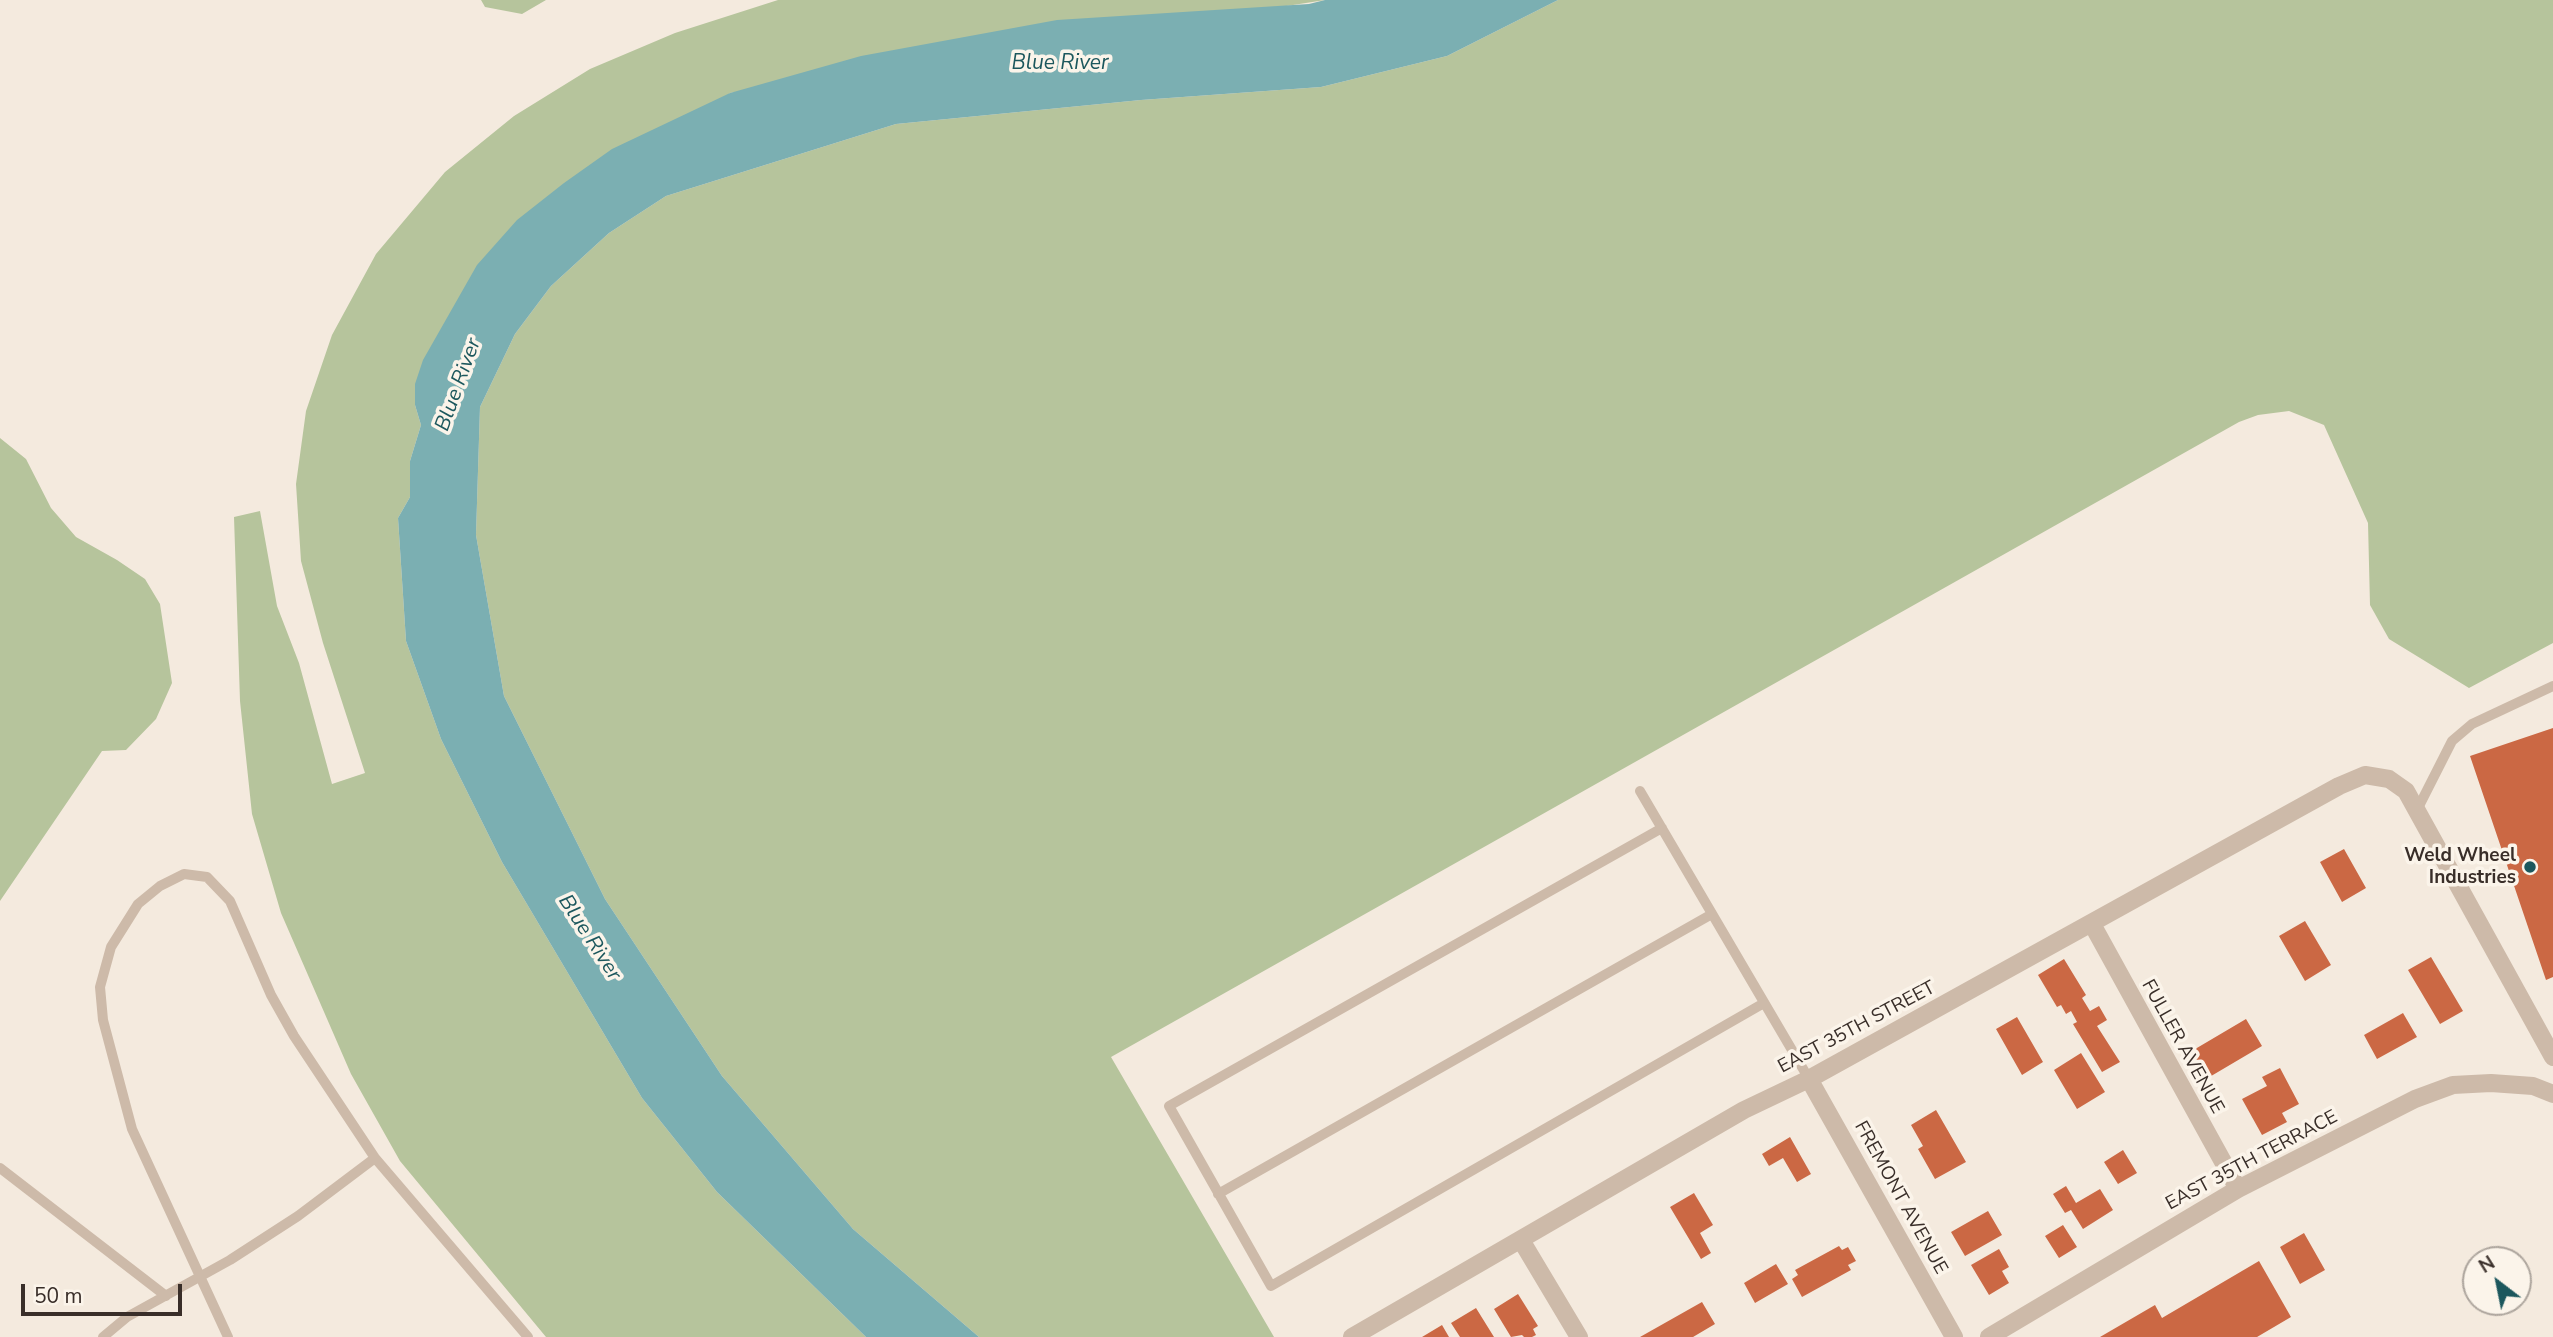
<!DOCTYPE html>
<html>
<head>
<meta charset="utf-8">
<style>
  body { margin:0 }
  #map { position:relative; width:2553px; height:1337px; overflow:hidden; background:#f4eade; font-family:"Nunito Sans",sans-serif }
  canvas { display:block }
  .north { position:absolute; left:2462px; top:1246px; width:70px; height:70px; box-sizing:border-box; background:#fbf4ea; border:2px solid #ada59d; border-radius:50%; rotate:328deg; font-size:19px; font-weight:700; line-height:28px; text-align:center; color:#392e29 }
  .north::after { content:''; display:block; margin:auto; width:24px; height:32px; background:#1c575d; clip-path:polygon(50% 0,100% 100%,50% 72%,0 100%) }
  .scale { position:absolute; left:21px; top:1284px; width:161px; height:32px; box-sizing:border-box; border:4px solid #392e29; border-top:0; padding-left:9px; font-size:21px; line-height:24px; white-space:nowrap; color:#392e29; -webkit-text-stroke:5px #fbf4ea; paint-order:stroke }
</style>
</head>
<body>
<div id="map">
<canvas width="2553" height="1337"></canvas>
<div class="north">N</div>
<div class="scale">50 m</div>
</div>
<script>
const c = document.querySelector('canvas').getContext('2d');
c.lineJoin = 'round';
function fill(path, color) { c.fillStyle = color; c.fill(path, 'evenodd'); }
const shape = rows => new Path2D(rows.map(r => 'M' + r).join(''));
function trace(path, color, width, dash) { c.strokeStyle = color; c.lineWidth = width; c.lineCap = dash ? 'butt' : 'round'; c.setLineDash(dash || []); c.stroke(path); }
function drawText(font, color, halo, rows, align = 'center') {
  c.font = font + ' "Nunito Sans",sans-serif'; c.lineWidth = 7; c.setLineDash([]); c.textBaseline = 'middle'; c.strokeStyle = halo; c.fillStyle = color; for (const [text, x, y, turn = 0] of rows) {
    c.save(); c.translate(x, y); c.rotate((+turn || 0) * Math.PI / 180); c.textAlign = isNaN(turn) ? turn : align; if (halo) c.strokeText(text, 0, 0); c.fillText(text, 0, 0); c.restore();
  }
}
fill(shape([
  [481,0,546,0,522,14,485,7],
  [778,0,1325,0,730,93,415,405,421,425,410,461,410,497,398,518,406,641,441,739,502,862,642,1098,717,1192,866,1337,546,1337,400,1161,351,1074,281,913,252,814,240,701,234,517,260,511,277,606,299,663,332,784,365,773,323,643,301,561,296,484,306,411,332,335,376,254,445,172,514,116,590,69,675,33],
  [1558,0,2553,0,2553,643,2469,688,2389,639,2370,605,2368,523,2324,425,2289,411,2258,415,2239,422,1111,1057,1274,1337,979,1337,853,1229,722,1076,605,899,504,696,476,535,480,407,515,334,551,286,609,233,666,196,896,124,1141,100,1321,87,1447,56],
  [0,438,26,459,51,508,76,537,117,560,145,579,160,604,172,683,156,719,126,750,102,751,0,901]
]), '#b6c49c');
fill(shape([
  [1325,0,1558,0,1447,56,1321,87,1141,100,896,124,666,196,609,233,551,286,515,334,480,407,476,535,504,696,605,899,722,1076,853,1229,979,1337,866,1337,717,1192,642,1098,502,862,441,739,406,641,398,518,410,497,410,461,421,425,415,405,415,384,423,360,477,265,517,220,564,183,612,149,730,93,861,56,1057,20,1309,4]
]), '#7bafb2');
fill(shape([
  [2553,728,2553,977,2546,980,2470,756],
  [2344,849,2366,888,2342,902,2320,862],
  [2305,921,2331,965,2305,981,2279,936],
  [2431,957,2463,1011,2440,1024,2408,970],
  [2064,959,2086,995,2082,998,2090,1011,2099,1006,2107,1020,2097,1026,2120,1062,2102,1072,2073,1024,2077,1022,2071,1011,2066,1014,2061,1005,2057,1007,2038,975],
  [2403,1013,2417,1037,2377,1059,2364,1035],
  [2017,1017,2043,1062,2022,1075,1996,1029],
  [2246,1019,2262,1046,2201,1082,2185,1055],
  [2081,1053,2105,1092,2077,1109,2054,1070],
  [2280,1068,2299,1104,2282,1113,2287,1122,2262,1135,2242,1099,2267,1086,2262,1077],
  [1936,1110,1966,1162,1935,1179,1918,1149,1923,1146,1911,1125],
  [1790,1137,1811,1174,1797,1182,1783,1158,1769,1166,1762,1154],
  [2123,1150,2137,1173,2118,1184,2104,1162],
  [2066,1186,2076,1203,2100,1189,2113,1210,2083,1229,2071,1210,2065,1213,2053,1194],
  [1694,1193,1713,1225,1700,1233,1711,1253,1701,1259,1670,1207],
  [1988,1211,2002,1235,1965,1256,1951,1232],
  [2063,1225,2077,1247,2059,1258,2045,1236],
  [2304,1233,2325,1270,2300,1284,2280,1247],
  [1839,1246,1842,1250,1848,1247,1856,1261,1848,1265,1851,1270,1802,1297,1792,1279,1798,1275,1795,1270],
  [1999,1249,2009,1267,2002,1271,2009,1283,1989,1295,1971,1265],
  [2259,1261,2291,1317,2257,1337,2100,1337,2155,1305,2162,1318],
  [1776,1264,1788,1284,1755,1303,1744,1283],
  [1518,1294,1538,1326,1533,1329,1536,1335,1532,1337,1524,1337,1522,1335,1511,1337,1494,1309],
  [1702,1302,1715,1324,1693,1337,1640,1337],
  [1476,1308,1494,1337,1460,1337,1451,1323],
  [1442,1325,1449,1337,1422,1337]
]), '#cb6844');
trace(shape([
  [1640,791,1809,1079],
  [2417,810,2452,741,2472,724,2553,686],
  [1662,828,1169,1106,1271,1286,1764,1003],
  [0,1168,166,1296],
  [1218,1194,1712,914],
  [103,1337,127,1317,230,1260,298,1216,375,1158,528,1337],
  [228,1337,132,1129,103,1020,100,987,111,947,138,904,160,886,184,874,207,877,230,901,271,995,294,1036,375,1158]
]), '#cdbaa9', 10);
trace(shape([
  [2092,924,2238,1189],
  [1809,1079,1954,1337],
  [1521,1240,1579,1337],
  [1352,1337,1744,1110,1809,1079,2339,786,2365,775,2389,779,2406,791,2553,1057],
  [1989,1337,2238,1189,2415,1099,2453,1085,2491,1083,2533,1086,2553,1094]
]), '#cdbaa9', 18);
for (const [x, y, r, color] of [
  [2530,867,7,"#1c575d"]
]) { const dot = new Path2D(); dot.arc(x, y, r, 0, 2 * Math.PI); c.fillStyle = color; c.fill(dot); trace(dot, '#fbf4ea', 2.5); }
drawText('bold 19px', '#392e29', '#fbf4ea', [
  ["Weld Wheel",2516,856],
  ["Industries",2516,878]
], 'right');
drawText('19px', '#392e29', '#fbf4ea', [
  ["EAST 35TH STREET",1857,1028,-28],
  ["FULLER AVENUE",2182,1047,61],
  ["EAST 35TH TERRACE",2252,1161,-28],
  ["FREMONT AVENUE",1900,1198,61]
]);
drawText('italic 21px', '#1c575d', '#fbf4ea', [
  ["Blue River",1060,64],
  ["Blue River",459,385,-70],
  ["Blue River",589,938,57]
]);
</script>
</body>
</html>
